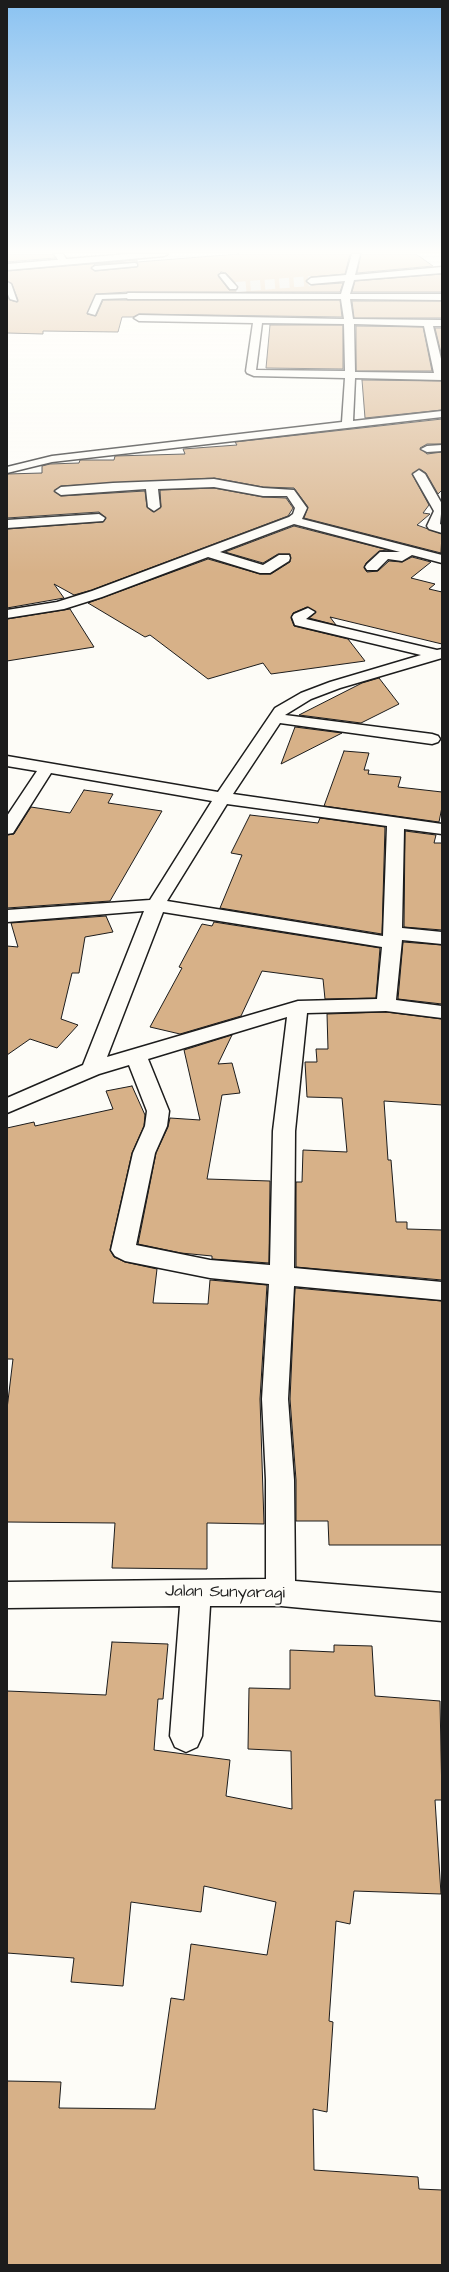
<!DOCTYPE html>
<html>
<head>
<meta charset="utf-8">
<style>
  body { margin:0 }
  #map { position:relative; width:449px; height:2272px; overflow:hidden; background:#fdfcf7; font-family:"Architects Daughter",sans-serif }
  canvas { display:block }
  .frame { position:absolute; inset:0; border:8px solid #1c1c1c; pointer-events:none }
</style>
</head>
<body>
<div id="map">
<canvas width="449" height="2272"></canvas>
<div class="frame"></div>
</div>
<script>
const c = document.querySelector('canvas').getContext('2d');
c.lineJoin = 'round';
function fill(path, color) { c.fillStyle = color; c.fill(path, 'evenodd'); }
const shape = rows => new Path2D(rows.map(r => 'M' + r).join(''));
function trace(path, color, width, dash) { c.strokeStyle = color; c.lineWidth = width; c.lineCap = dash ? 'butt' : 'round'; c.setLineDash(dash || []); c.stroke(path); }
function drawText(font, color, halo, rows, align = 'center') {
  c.font = font + ' "Architects Daughter",sans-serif'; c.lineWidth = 3.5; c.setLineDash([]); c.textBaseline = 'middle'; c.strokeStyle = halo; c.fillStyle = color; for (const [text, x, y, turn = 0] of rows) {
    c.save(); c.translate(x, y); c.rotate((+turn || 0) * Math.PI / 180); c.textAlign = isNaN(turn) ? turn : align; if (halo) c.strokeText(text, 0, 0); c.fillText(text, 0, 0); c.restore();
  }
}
const building = shape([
  [7,254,53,254,55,258,7,262,7,254],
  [238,254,350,254,345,274,311,277,306,281,311,285,343,283,340,292,128,292,96,294,87,314,96,316,103,300,340,300,342,317,139,314,133,317,122,317,118,332,43,331,43,334,7,333,7,296,10,300,17,302,18,300,12,284,7,281,7,271,137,260,137,262,95,264,91,268,95,271,137,267,137,262,238,254],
  [221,272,226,273,238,286,237,290,229,290,218,276,221,272],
  [361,254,416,254,433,266,357,273,361,254],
  [442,274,442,292,352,292,355,281,442,274],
  [352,301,442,301,442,318,354,318,352,301],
  [270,325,343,325,343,369,266,368,270,325],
  [356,326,423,327,432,371,356,371,356,326],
  [435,328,442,328,442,357,435,328],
  [362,380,442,381,442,410,365,418,362,380],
  [442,419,442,444,427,444,420,448,427,454,442,452,442,490,438,494,426,473,420,469,412,474,429,505,423,513,430,514,417,525,442,534,441,553,304,518,308,507,294,488,263,487,214,478,61,486,54,491,61,496,145,491,147,507,153,512,161,507,160,490,214,488,263,497,286,498,293,508,288,516,92,590,74,595,54,584,64,598,7,608,7,529,103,522,106,518,99,512,7,518,7,474,42,473,42,466,50,464,79,463,80,460,114,460,115,456,185,454,183,449,237,445,235,442,442,419],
  [294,526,388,550,379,551,366,563,364,568,367,572,378,571,389,561,402,562,412,557,431,562,411,578,435,584,429,589,442,592,442,644,330,617,336,625,309,618,316,612,307,607,293,613,291,618,294,626,348,639,365,661,271,674,263,663,208,679,150,635,145,637,88,603,208,559,260,574,271,574,290,562,290,554,278,554,263,563,225,552,294,526],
  [70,609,94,647,7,661,7,619,70,609],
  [379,678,399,704,361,723,299,715,362,683,379,678],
  [295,727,342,733,281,764,295,727],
  [344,751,369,753,364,770,369,770,368,774,401,777,398,787,442,792,442,807,439,822,324,806,344,751],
  [84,790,113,794,108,803,162,811,110,901,7,908,7,835,14,834,31,807,70,813,84,790],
  [250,815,318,823,320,818,385,827,382,934,220,908,242,855,231,853,250,815],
  [405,831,436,835,434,843,442,843,442,930,404,927,405,831],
  [106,916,113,932,85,937,79,973,72,973,61,1019,78,1025,57,1048,30,1039,7,1055,7,946,18,947,11,923,106,916],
  [214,922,380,948,376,998,325,999,323,979,262,971,241,1016,180,1034,150,1027,182,968,179,967,202,924,212,926,214,922],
  [403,942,442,945,442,1004,398,999,403,942],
  [386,1012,442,1019,442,1105,384,1101,388,1160,391,1160,396,1222,407,1222,407,1229,442,1230,442,1280,296,1267,296,1182,302,1182,303,1150,347,1152,342,1098,307,1097,305,1062,317,1062,316,1049,328,1049,327,1014,386,1012],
  [232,1035,218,1064,232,1063,240,1093,222,1095,207,1179,270,1181,269,1263,212,1259,212,1256,181,1253,138,1244,156,1153,168,1127,170,1118,200,1120,184,1050,232,1035],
  [132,1086,145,1115,144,1126,132,1153,110,1250,114,1257,125,1262,157,1269,153,1303,208,1304,210,1280,267,1285,260,1399,264,1524,207,1523,207,1569,112,1568,115,1523,7,1522,7,1409,13,1359,7,1359,7,1128,34,1122,35,1126,113,1109,106,1091,132,1086],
  [295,1288,442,1301,442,1545,329,1545,328,1521,296,1521,296,1480,290,1399,295,1288],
  [112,1642,168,1644,163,1699,158,1699,154,1750,230,1760,226,1796,292,1809,291,1751,248,1749,249,1688,290,1689,290,1650,334,1652,334,1645,372,1646,375,1696,440,1701,442,1800,435,1800,441,1894,354,1891,350,1924,336,1921,329,2021,333,2022,327,2112,313,2109,314,2170,418,2177,419,2189,442,2190,442,2265,7,2265,7,2081,61,2082,59,2108,155,2109,171,1998,184,2000,191,1944,267,1955,276,1902,204,1886,201,1912,131,1902,123,1986,71,1982,74,1958,7,1953,7,1691,106,1695,112,1642]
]);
fill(building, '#d7b188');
trace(building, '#1c1c1c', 1);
trace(shape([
  [236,287,311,281]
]), '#dbdad6', 10, [10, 4.5]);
const service = shape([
  [135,263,137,264,137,266,95,270,92,268,95,266,135,263],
  [221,274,225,274,237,287,236,289,230,289,219,275,221,274],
  [7,282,11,284,17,301,10,299,7,292,7,282],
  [128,294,132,296,131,298,102,299,95,315,88,313,96,295,128,294]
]);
const minor = shape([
  [54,254,63,254,68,262,61,264,54,254],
  [352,254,360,254,355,275,442,267,442,273,354,280,350,294,442,294,442,300,350,299,353,319,442,320,442,326,433,326,442,363,442,380,355,378,353,421,442,411,442,417,52,462,7,473,7,467,52,456,342,422,345,378,254,376,247,373,246,371,253,323,139,321,134,318,139,315,344,319,341,299,128,299,124,296,128,293,341,294,345,281,311,284,307,281,311,278,346,275,352,254],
  [262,323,344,324,345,371,256,370,262,323],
  [354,324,424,326,434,373,355,372,354,324],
  [442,445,442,451,427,452,421,449,427,446,442,445],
  [419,470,425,474,442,504,440,524,442,525,442,533,429,529,427,526,434,511,413,474,419,470],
  [214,479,263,488,294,490,307,508,302,519,442,555,442,563,412,555,402,561,388,559,377,570,367,570,365,567,367,564,380,552,400,552,294,524,220,552,263,565,279,555,289,555,290,558,289,561,270,573,260,573,208,557,102,597,64,609,7,618,7,610,57,602,92,591,289,517,293,514,295,508,287,496,263,496,214,487,158,489,160,507,154,511,148,507,146,489,61,495,55,491,61,487,113,483,214,479],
  [99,514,105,518,103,521,7,528,7,520,99,514],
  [308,608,315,612,306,619,437,650,442,649,442,658,340,688,311,699,285,715,432,734,438,736,440,739,438,742,432,744,280,723,233,794,442,824,442,834,404,829,402,928,442,932,442,944,402,940,396,1000,442,1006,442,1018,386,1011,307,1013,295,1131,294,1268,442,1282,442,1300,294,1286,288,1399,294,1480,295,1581,442,1593,442,1621,281,1606,210,1606,202,1736,197,1747,186,1752,175,1747,170,1736,180,1606,7,1608,7,1582,266,1579,266,1480,262,1399,269,1284,210,1278,125,1261,115,1256,111,1250,133,1153,145,1126,147,1111,129,1065,99,1074,7,1113,7,1098,83,1065,144,911,7,922,7,910,150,900,212,801,51,773,13,833,7,834,7,816,37,771,7,766,7,756,218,792,275,708,301,693,330,682,421,655,295,625,292,617,294,614,308,608],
  [227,804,387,826,383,936,167,901,227,804],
  [163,912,382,947,377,999,298,1001,107,1057,163,912],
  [287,1017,273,1131,270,1265,210,1260,136,1245,155,1153,167,1126,169,1111,148,1059,287,1017]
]);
const tertiary = shape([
  [128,254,168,254,164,256,7,270,7,264,128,254]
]);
trace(service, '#1c1c1c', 3);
trace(minor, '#1c1c1c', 3);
trace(tertiary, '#1c1c1c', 3);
fill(service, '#fdfcf7');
fill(minor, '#fdfcf7');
fill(tertiary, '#fdfcf7');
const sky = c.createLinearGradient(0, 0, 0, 573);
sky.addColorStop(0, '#8ac2f1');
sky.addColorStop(0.44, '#fefefb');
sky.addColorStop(1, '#fefefb00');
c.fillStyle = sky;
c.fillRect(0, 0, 449, 573);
drawText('17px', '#1c1c1c', '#fdfcf7', [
  ["Jalan Sunyaragi",225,1593,1]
]);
</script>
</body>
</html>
